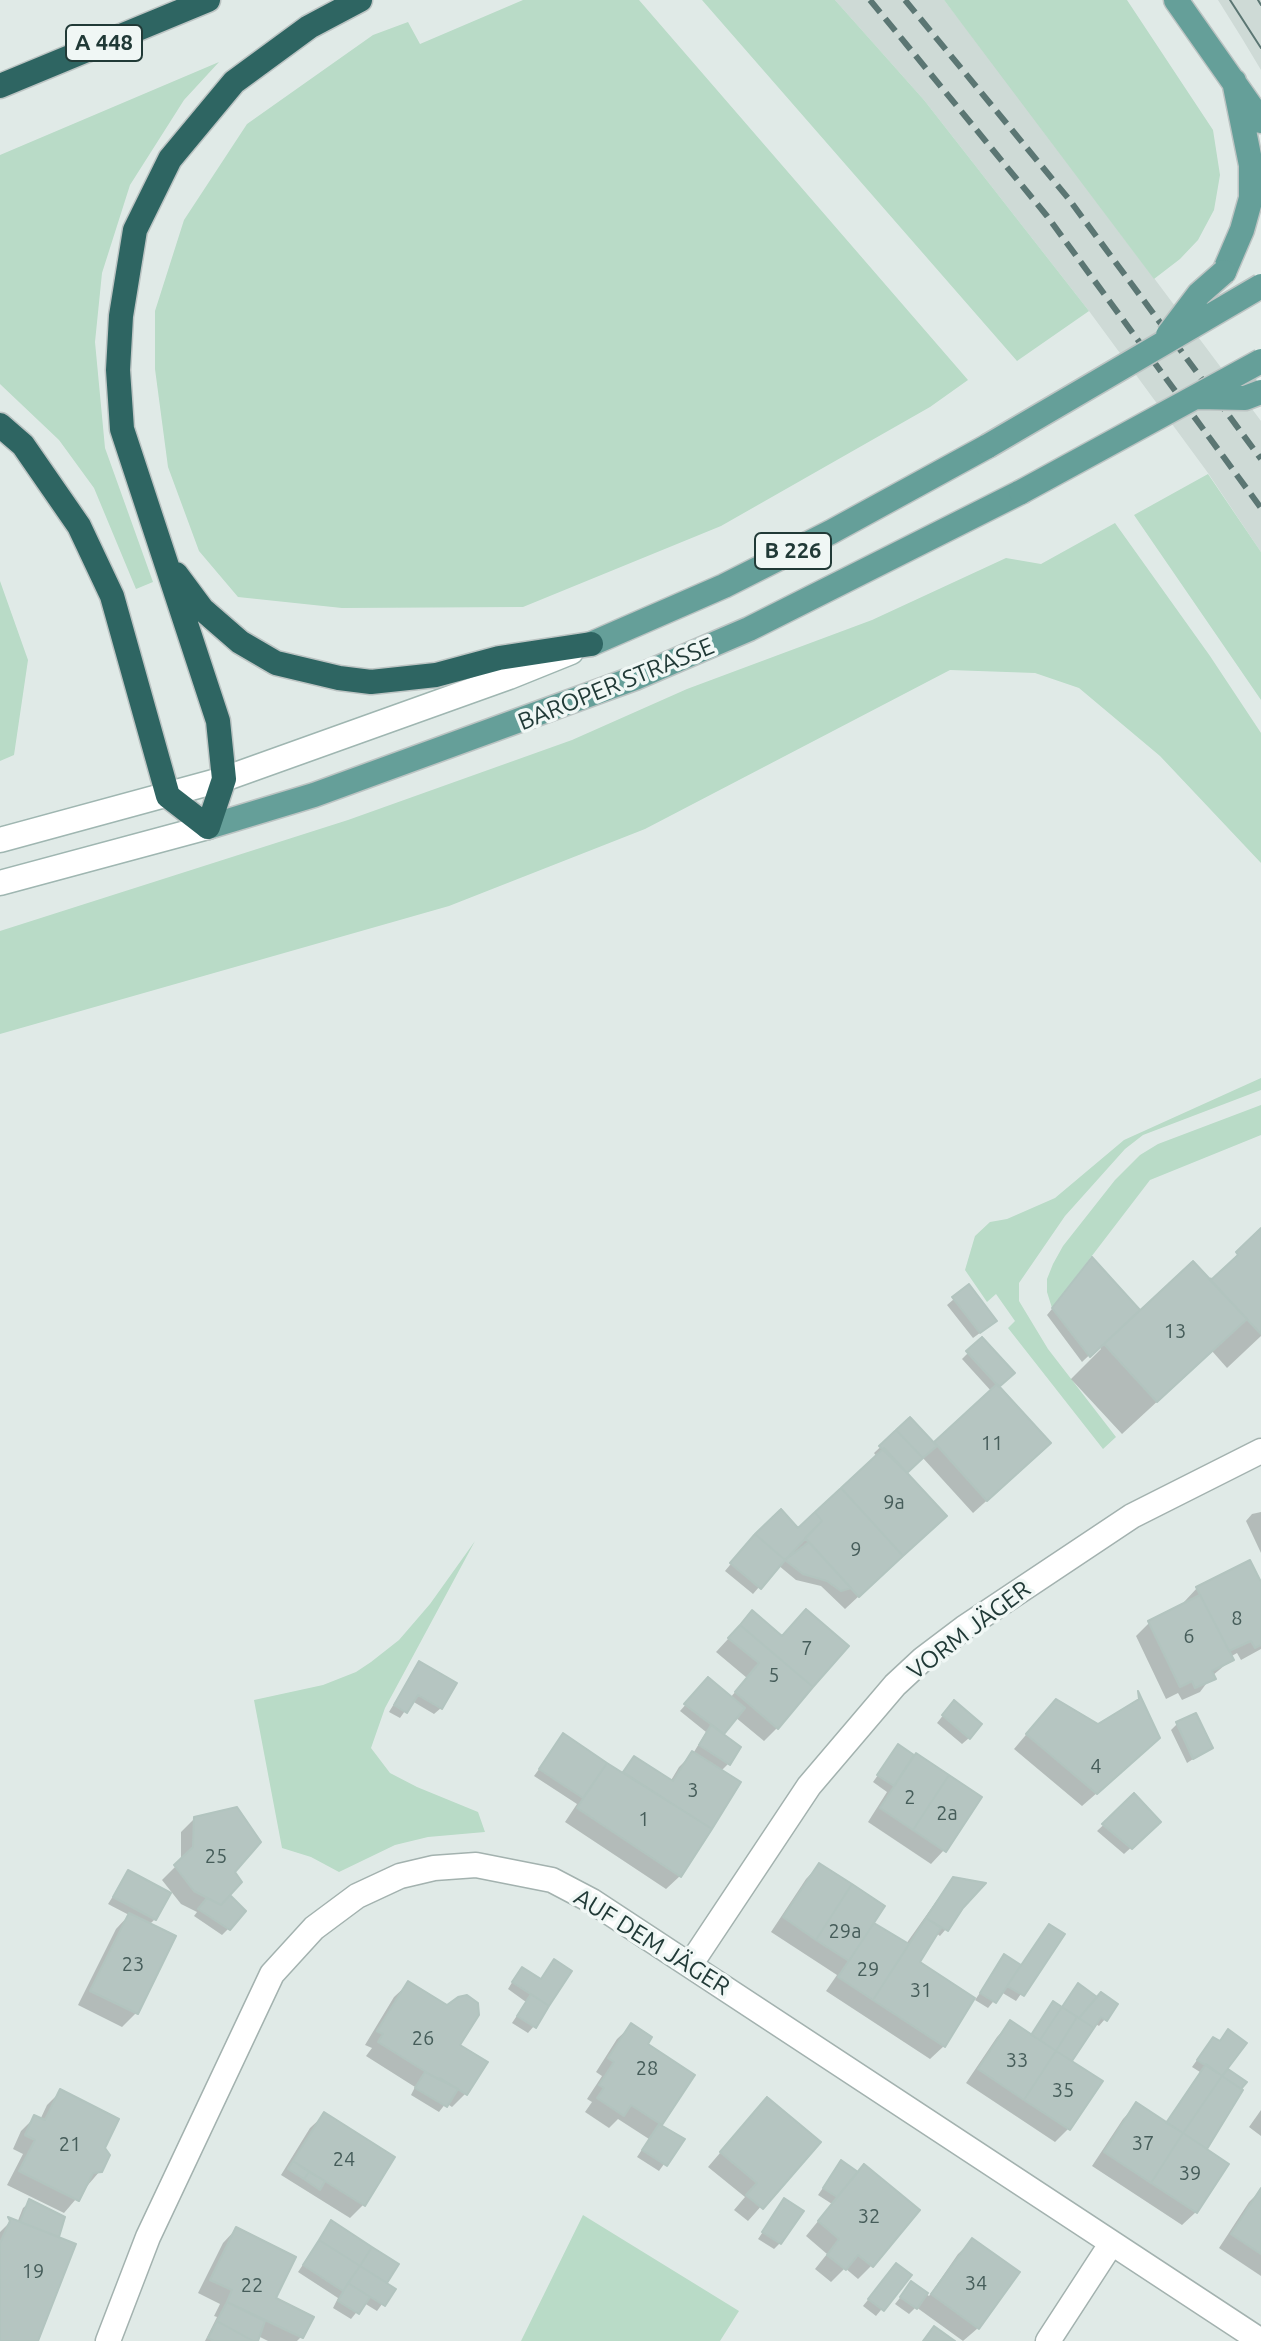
<!DOCTYPE html>
<html>
<head>
<meta charset="utf-8">
<style>
  body { margin:0 }
  canvas { display:block; background:#e0eae7 }
</style>
</head>
<body>
<canvas width="1261" height="2341"></canvas>
<script>
const c = document.querySelector('canvas').getContext('2d');
c.lineJoin = 'round';
function fill(path, color) { c.fillStyle = color; c.fill(path, 'evenodd'); }
const shape = rows => new Path2D(rows.map(r => 'M' + r).join(''));
function trace(path, color, width, dash) { c.strokeStyle = color; c.lineWidth = width; c.lineCap = dash ? 'butt' : 'round'; c.setLineDash(dash || []); c.stroke(path); }
function drawText(font, color, halo, rows, align = 'center') {
  c.font = font + ' Ubuntu,sans-serif'; c.lineWidth = 7; c.setLineDash([]); c.textBaseline = 'middle'; c.strokeStyle = halo; c.fillStyle = color; for (const [text, x, y, turn = 0] of rows) {
    c.save(); c.translate(x, y); c.rotate((+turn || 0) * Math.PI / 180); c.textAlign = isNaN(turn) ? turn : align; if (halo) c.strokeText(text, 0, 0); c.fillText(text, 0, 0); c.restore();
  }
}
fill(shape([
  [835,0,944,0,996,67,1261,421,1261,552,1208,473,1089,311,924,100],
  [1218,0,1261,0,1261,70,1243,40]
]), '#cedad6');
fill(shape([
  [523,0,639,0,968,380,930,407,721,526,523,607,342,608,238,597,199,551,168,467,155,369,155,311,184,220,247,124,373,35,408,22,420,44],
  [702,0,835,0,924,100,1089,311,1017,361],
  [944,0,1127,0,1213,130,1220,175,1214,210,1198,240,1180,259,1154,279],
  [219,62,184,100,130,185,102,273,95,342,105,448,153,582,136,589,94,488,59,440,0,384,0,155],
  [1208,474,1261,552,1261,700,1134,515],
  [1115,523,1210,656,1261,733,1261,863,1160,756,1079,688,1035,673,950,670,645,829,449,906,0,1034,0,931,348,820,572,740,687,689,872,620,1006,558,1041,564],
  [0,581,28,660,14,755,0,761],
  [1261,1078,1261,1090,1143,1135,1125,1149,1065,1216,1019,1283,1019,1301,1048,1349,1116,1437,1103,1449,1008,1328,1015,1321,996,1294,987,1302,965,1270,975,1236,990,1222,1007,1219,1055,1198,1124,1140],
  [1261,1105,1261,1135,1150,1180,1052,1308,1047,1292,1047,1279,1053,1264,1063,1246,1115,1180,1140,1155,1158,1144],
  [475,1541,385,1708,371,1748,390,1773,417,1787,478,1812,485,1832,428,1837,395,1845,339,1872,311,1857,282,1848,254,1700,323,1685,356,1672,371,1662,399,1640,430,1604],
  [583,2215,739,2311,720,2341,521,2341]
]), '#b9dbc7');
fill(shape([
  [1261,1231,1261,1336,1227,1368,1212,1351,1122,1434,1071,1379,1101,1349,1099,1346,1082,1362,1047,1315,1092,1260,1140,1313,1211,1281],
  [954,1299,988,1327,973,1338,947,1305],
  [981,1340,1012,1373,997,1387,1035,1457,973,1513,922,1457,904,1473,930,1530,845,1609,821,1586,796,1580,778,1565,753,1594,725,1571,748,1543,798,1531,877,1457,874,1453,910,1419,934,1445,992,1392,962,1359],
  [1261,1512,1261,1553,1246,1521,1252,1514],
  [1261,1587,1261,1649,1241,1660,1237,1653,1230,1657,1231,1660,1212,1676,1200,1692,1182,1700,1178,1693,1166,1699,1136,1636,1149,1623,1185,1605,1184,1602,1197,1588],
  [752,1613,777,1728,764,1741,735,1717,721,1734,729,1763,721,1771,738,1783,680,1876,666,1889,565,1822,577,1804,534,1776,563,1736,621,1773,634,1759,670,1782,679,1767,694,1752,706,1732,680,1711,702,1686,730,1698,747,1678,716,1652],
  [419,1663,441,1708,434,1714,412,1701,400,1718,389,1712],
  [948,1709,969,1738,962,1744,937,1723],
  [1041,1717,1144,1752,1082,1806,1014,1749],
  [1177,1724,1210,1748,1187,1763,1171,1730],
  [898,1747,914,1758,944,1850,931,1864,868,1822,887,1792,873,1782],
  [1134,1796,1159,1822,1124,1854,1097,1831],
  [195,1818,232,1872,228,1895,229,1928,222,1935,194,1916,197,1912,181,1904,162,1880,181,1861,181,1832],
  [819,1865,872,1923,906,1944,947,1886,962,1907,946,1929,940,1936,936,1933,918,1962,944,2046,930,2059,826,1991,837,1975,771,1932,806,1879],
  [128,1873,155,1919,149,1925,136,2013,122,2027,78,2005,116,1929,129,1915,108,1904],
  [1049,1926,1062,1935,1016,2001,1001,1992,988,2008,975,2000,1005,1957,1020,1967],
  [554,1961,534,2026,528,2033,512,2023,526,2002,508,1989,516,1976,540,1980],
  [408,1984,458,2046,466,2093,452,2107,446,2103,439,2112,411,2095,415,2087,366,2056,372,2048,365,2045,394,1997],
  [1078,1986,1105,2019,1099,2026,1094,2023,1069,2061,1069,2128,1055,2142,966,2083,997,2037,1010,2023,1030,2036,1047,2010,1061,2009],
  [631,2026,645,2044,692,2075,658,2126,682,2139,659,2171,637,2157,649,2139,618,2119,609,2128,585,2112,592,2102,587,2099,602,2076,596,2072,617,2039],
  [1219,2043,1225,2069,1244,2083,1204,2150,1196,2212,1182,2225,1092,2166,1123,2119,1136,2105,1165,2124,1200,2072,1192,2067,1207,2046],
  [60,2092,103,2148,100,2171,64,2213,7,2185,23,2154,13,2149,21,2131,35,2117,40,2120,47,2105],
  [1261,2110,1261,2136,1249,2127],
  [754,2113,818,2142,748,2221,734,2210,745,2197,708,2167],
  [324,2115,363,2205,350,2218,281,2175,310,2128],
  [841,2162,872,2265,858,2279,845,2268,831,2282,815,2269,827,2254,806,2236,832,2204,818,2195],
  [1261,2190,1261,2276,1219,2248,1249,2202],
  [785,2200,780,2243,774,2249,758,2239],
  [30,2202,57,2236,35,2341,0,2341,0,2232,11,2221,17,2223,23,2208],
  [331,2223,396,2264,384,2284,393,2289,377,2311,364,2303,351,2319,333,2308,338,2298,298,2272],
  [236,2229,273,2299,301,2337,297,2341,268,2341,258,2336,256,2341,205,2341,217,2317,214,2316,220,2304,198,2293,223,2243],
  [972,2241,1017,2273,978,2328,963,2341,916,2307,909,2314,895,2304,911,2284,929,2296,958,2254],
  [890,2272,909,2276,876,2316,863,2306]
]), '#0003');
const building = shape([
  [1261,1228,1261,1334,1208,1278,1212,1279,1238,1255,1236,1252,1261,1228],
  [1092,1257,1140,1310,1090,1357,1052,1308,1092,1257],
  [1193,1261,1247,1319,1157,1402,1104,1344,1193,1261],
  [969,1284,997,1321,980,1333,952,1297,969,1284],
  [982,1337,1015,1373,999,1387,966,1351,982,1337],
  [997,1384,1051,1443,987,1501,934,1442,997,1384],
  [910,1417,937,1446,923,1458,896,1430,910,1417],
  [896,1430,923,1458,907,1473,879,1446,896,1430],
  [884,1448,947,1516,903,1556,841,1488,884,1448],
  [841,1488,903,1556,859,1597,805,1538,822,1521,815,1512,841,1488],
  [781,1509,798,1528,815,1512,822,1521,785,1560,755,1534,781,1509],
  [755,1534,785,1560,761,1589,730,1563,755,1534],
  [809,1542,851,1588,841,1591,827,1581,803,1574,785,1560,809,1542],
  [1250,1560,1261,1582,1261,1645,1255,1648,1251,1641,1229,1651,1196,1587,1250,1560],
  [1200,1595,1234,1660,1212,1671,1216,1679,1195,1688,1192,1681,1180,1687,1148,1621,1200,1595],
  [806,1609,849,1646,813,1687,740,1625,752,1610,782,1636,806,1609],
  [740,1625,813,1687,778,1729,735,1692,759,1663,728,1638,740,1625],
  [419,1661,457,1683,442,1709,418,1695,407,1713,394,1705,419,1661],
  [708,1677,745,1708,724,1734,684,1704,708,1677],
  [1138,1691,1160,1738,1097,1794,1026,1734,1056,1699,1098,1724,1139,1699,1138,1691],
  [954,1700,982,1724,970,1739,942,1715,954,1700],
  [1196,1713,1213,1748,1193,1759,1176,1722,1196,1713],
  [711,1725,741,1747,730,1765,699,1745,711,1725],
  [563,1733,607,1763,583,1798,539,1769,563,1733],
  [898,1744,914,1755,894,1786,877,1775,898,1744],
  [692,1751,741,1782,712,1829,623,1772,634,1756,673,1781,692,1751],
  [916,1753,949,1775,913,1830,880,1808,916,1753],
  [607,1763,712,1829,681,1877,577,1808,607,1763],
  [949,1775,982,1797,946,1852,913,1830,949,1775],
  [1134,1793,1161,1822,1132,1849,1102,1824,1134,1793],
  [237,1807,261,1842,235,1872,242,1882,221,1905,194,1891,174,1865,193,1847,194,1817,237,1807],
  [819,1863,852,1884,816,1940,783,1917,819,1863],
  [128,1870,171,1893,156,1920,113,1897,128,1870],
  [953,1877,986,1883,963,1908,948,1931,926,1918,953,1877],
  [852,1884,885,1906,849,1961,816,1940,852,1884],
  [230,1895,246,1911,230,1930,198,1909,207,1898,221,1905,230,1895],
  [129,1913,176,1936,138,2014,90,1991,129,1913],
  [926,1918,941,1928,920,1962,975,1998,945,2047,873,2000,926,1918],
  [874,1923,909,1944,873,2000,838,1977,874,1923],
  [1049,1924,1065,1934,1024,1996,1007,1986,1049,1924],
  [1004,1954,1021,1965,996,2003,980,1993,1004,1954],
  [554,1959,572,1971,549,2006,512,1982,522,1967,541,1979,554,1959],
  [408,1981,447,2005,458,1997,467,1995,478,2003,479,2015,460,2045,488,2062,467,2095,440,2078,439,2080,378,2042,383,2034,377,2031,408,1981],
  [1078,1983,1097,1997,1079,2018,1062,2007,1078,1983],
  [1101,1992,1118,2004,1107,2021,1101,2017,1094,2028,1079,2018,1101,1992],
  [531,1994,549,2006,536,2028,517,2016,531,1994],
  [1053,2001,1062,2007,1040,2040,1031,2035,1053,2001],
  [1062,2007,1077,2017,1056,2051,1040,2040,1062,2007],
  [1077,2017,1094,2028,1072,2061,1056,2051,1077,2017],
  [1010,2020,1056,2051,1024,2100,978,2069,1010,2020],
  [631,2023,652,2037,648,2044,695,2075,662,2125,631,2105,624,2116,597,2098,604,2088,599,2085,614,2062,608,2058,631,2023],
  [1228,2029,1247,2043,1222,2076,1197,2060,1213,2037,1220,2041,1228,2029],
  [1056,2051,1103,2081,1070,2130,1024,2100,1056,2051],
  [1206,2064,1222,2076,1183,2133,1166,2123,1206,2064],
  [1228,2069,1247,2082,1241,2089,1222,2076,1228,2069],
  [425,2072,458,2089,447,2107,415,2088,425,2072],
  [1222,2076,1243,2090,1207,2149,1183,2133,1222,2076],
  [60,2089,119,2119,105,2148,110,2155,102,2172,93,2173,79,2201,19,2171,35,2140,25,2135,34,2115,45,2120,60,2089],
  [767,2097,821,2142,763,2209,746,2195,757,2183,720,2152,767,2097],
  [1136,2102,1183,2133,1151,2183,1104,2152,1136,2102],
  [324,2112,395,2157,365,2206,293,2161,324,2112],
  [659,2124,685,2139,667,2166,642,2150,659,2124],
  [1183,2133,1229,2164,1197,2213,1151,2183,1183,2133],
  [841,2160,858,2172,837,2197,823,2188,841,2160],
  [293,2161,309,2172,304,2179,288,2169,293,2161],
  [864,2164,920,2210,873,2267,858,2255,846,2270,827,2255,839,2239,818,2221,864,2164],
  [309,2172,325,2181,320,2190,304,2179,309,2172],
  [1261,2188,1261,2254,1231,2234,1261,2188],
  [784,2198,804,2211,781,2244,762,2232,784,2198],
  [29,2199,65,2217,59,2237,20,2222,29,2199],
  [8,2217,76,2244,38,2341,0,2341,0,2243,10,2221,8,2217],
  [331,2220,372,2247,360,2266,319,2240,331,2220],
  [236,2227,296,2257,276,2298,314,2317,303,2338,227,2302,232,2290,210,2280,236,2227],
  [972,2238,1020,2272,979,2329,931,2294,972,2238],
  [319,2240,360,2266,343,2291,303,2265,319,2240],
  [372,2247,399,2264,387,2283,360,2266,372,2247],
  [896,2263,912,2275,884,2311,868,2299,896,2263],
  [360,2266,396,2289,385,2306,348,2283,360,2266],
  [911,2281,928,2293,917,2309,900,2297,911,2281],
  [348,2283,370,2297,359,2314,338,2301,348,2283],
  [227,2302,265,2321,258,2341,253,2341,217,2321,227,2302],
  [217,2321,253,2341,214,2341,208,2338,217,2321],
  [934,2326,955,2341,923,2341,934,2326]
]);
fill(building, '#b5c5c1');
trace(building, '#b2c4bf', 2);
const street = shape([
  [690,1965,809,1786,895,1685,923,1659,964,1628,1132,1516,1261,1451],
  [108,2341,148,2237,272,1974,314,1928,357,1896,400,1876,434,1868,476,1865,552,1880,592,1901,1261,2341],
  [1048,2341,1111,2244]
]);
const secondary = shape([
  [0,840,224,779,509,677,571,652],
  [0,883,208,827]
]);
const primary = shape([
  [1176,0,1261,121],
  [1224,272,1242,230,1251,198,1251,165,1234,81],
  [591,644,724,586,831,532,988,446],
  [208,827,314,795,635,678,749,629,1021,492]
]);
const highway = shape([
  [0,86,208,0],
  [0,425,23,445,79,526,112,596,168,796,208,827,224,779,218,721,122,429,118,370,121,316,135,230,170,159,234,82,309,27,360,0],
  [176,574,202,609,240,642,276,663,339,678,371,682,436,675,499,658,591,644]
]);
trace(street, '#a3b2af', 27);
trace(secondary, '#9fb6b1', 27);
trace(primary, '#bcc4c3', 27);
trace(highway, '#bcc4c3', 27);
trace(street, '#fff', 24);
trace(secondary, '#fff', 24);
trace(primary, '#659f99', 24);
trace(highway, '#2e6562', 24);
trace(shape([
  [1230,0,1261,48],
  [1258,0,1261,5]
]), '#5b7673', 2);
trace(shape([
  [870,0,1047,216,1261,508],
  [905,0,1068,198,1261,459]
]), '#5b7673', 6, [16, 8]);
const primaryBridge = shape([
  [1168,335,1199,294,1224,272],
  [1198,397,1245,398,1261,392],
  [988,446,1261,286],
  [1021,492,1261,361]
]);
trace(primaryBridge, '#bcc4c3', 27, []);
trace(primaryBridge, '#659f99', 24);
drawText('20px', '#465d5a', null, [
  ["13",1175,1331],
  ["11",992,1443],
  ["9a",894,1502],
  ["9",856,1549],
  ["8",1237,1618],
  ["6",1189,1636],
  ["7",807,1648],
  ["5",774,1675],
  ["4",1096,1766],
  ["3",693,1790],
  ["2",910,1797],
  ["2a",947,1813],
  ["1",644,1819],
  ["25",216,1856],
  ["29a",845,1931],
  ["23",133,1964],
  ["29",868,1969],
  ["31",921,1990],
  ["26",423,2038],
  ["33",1017,2060],
  ["28",647,2068],
  ["35",1063,2090],
  ["37",1143,2143],
  ["21",70,2144],
  ["24",344,2159],
  ["39",1190,2173],
  ["32",869,2216],
  ["19",33,2271],
  ["34",976,2283],
  ["22",252,2285]
]);
for (const [x, y, w] of [
  [104,43,76],
  [793,551,76]
]) { const box = new Path2D(); box.roundRect(x - w / 2, y - 18, w, 36, 6); c.fillStyle = '#f0f7f5'; c.fill(box); trace(box, '#213a37', 2); }
drawText('bold 22px', '#213a37', null, [
  ["A 448",104,43],
  ["B 226",793,551]
]);
drawText('24px', '#213a37', '#f0f7f5', [
  ["BAROPER STRASSE",616,684,-22],
  ["VORM JÄGER",969,1630,-37],
  ["AUF DEM JÄGER",652,1942,32]
]);
</script>
</body>
</html>
